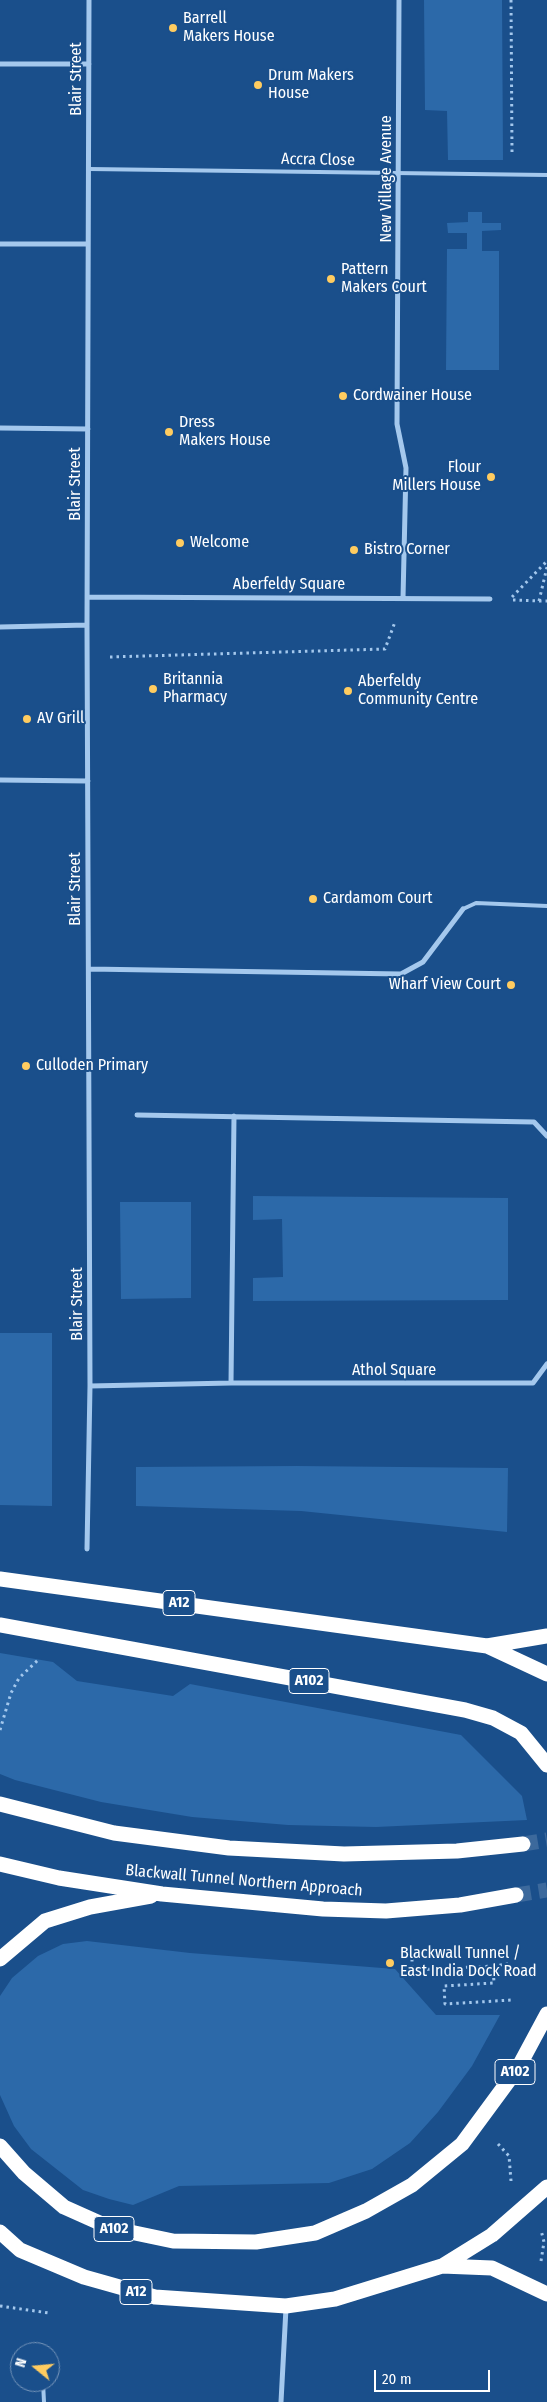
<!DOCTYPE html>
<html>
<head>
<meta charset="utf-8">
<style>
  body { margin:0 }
  #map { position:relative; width:547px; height:2402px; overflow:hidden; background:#1a4f8b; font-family:"Fira Sans Condensed",sans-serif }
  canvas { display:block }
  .north { position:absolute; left:10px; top:2342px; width:50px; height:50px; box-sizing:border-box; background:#1a4f8b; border:1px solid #7695b9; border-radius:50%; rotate:287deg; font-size:14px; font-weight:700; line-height:20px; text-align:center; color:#fff }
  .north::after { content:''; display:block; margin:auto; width:18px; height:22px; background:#ffcc60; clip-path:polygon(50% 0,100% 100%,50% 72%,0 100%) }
  .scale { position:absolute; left:374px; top:2370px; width:116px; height:22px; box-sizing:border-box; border:2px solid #fff; border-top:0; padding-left:6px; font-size:15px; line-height:18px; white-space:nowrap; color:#fff; -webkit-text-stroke:4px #1a4f8b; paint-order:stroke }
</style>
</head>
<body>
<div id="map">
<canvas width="547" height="2402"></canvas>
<div class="north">N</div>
<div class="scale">20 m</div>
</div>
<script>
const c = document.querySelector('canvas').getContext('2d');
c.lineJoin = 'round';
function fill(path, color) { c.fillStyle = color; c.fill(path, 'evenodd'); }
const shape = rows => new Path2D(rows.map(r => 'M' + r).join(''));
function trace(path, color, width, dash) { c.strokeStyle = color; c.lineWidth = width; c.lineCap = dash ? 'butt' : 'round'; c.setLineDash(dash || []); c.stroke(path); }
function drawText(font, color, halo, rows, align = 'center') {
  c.font = font + ' "Fira Sans Condensed",sans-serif'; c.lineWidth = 4; c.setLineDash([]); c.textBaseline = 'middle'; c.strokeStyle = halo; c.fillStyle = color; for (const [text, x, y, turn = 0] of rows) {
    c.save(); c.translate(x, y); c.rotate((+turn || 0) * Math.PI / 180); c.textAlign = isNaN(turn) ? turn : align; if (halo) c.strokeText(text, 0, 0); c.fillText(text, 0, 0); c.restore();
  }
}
fill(shape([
  [424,0,502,0,503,160,448,160,447,111,425,110],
  [468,212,482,212,482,223,501,223,501,230,482,231,482,251,499,251,499,370,446,370,447,249,467,249,467,233,448,233,447,223,468,222],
  [253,1196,508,1198,508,1300,253,1301,253,1278,283,1277,282,1219,253,1220],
  [120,1202,191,1202,191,1298,121,1299],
  [0,1333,52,1333,52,1506,0,1505],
  [297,1466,508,1468,507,1532,301,1511,136,1506,136,1467],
  [0,1653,53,1662,77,1681,173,1696,190,1684,461,1735,522,1796,527,1820,376,1827,288,1825,192,1817,101,1802,15,1780,0,1774],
  [87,1941,190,1953,395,1969,436,2015,500,2015,472,2066,438,2112,410,2143,372,2169,329,2183,179,2186,133,2205,109,2199,83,2190,31,2149,14,2126,0,2095,0,1996,12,1978,38,1956,63,1944]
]), '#2c69a9');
trace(shape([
  [523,1844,547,1840],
  [516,1895,547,1890]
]), '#3c699c', 15, [15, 8]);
trace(shape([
  [511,0,512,152],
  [512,597,547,561],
  [513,600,539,601,547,567],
  [539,601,547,601],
  [110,657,385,649,395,622],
  [0,1730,11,1693,19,1678,38,1660],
  [412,1959,412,1970,493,1966,494,1983,444,1986,445,2004,512,2000],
  [493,1966,508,1964],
  [498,2144,509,2156,511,2181],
  [541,2261,544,2242,541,2230],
  [0,2306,49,2313]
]), '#a4c8ed', 3, [2.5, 4]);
trace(shape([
  [89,169,547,175],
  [463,909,476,903,547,906],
  [43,2382,44,2402]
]), '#a4c8ed', 4);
trace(shape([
  [399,0,397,424,406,468,403,598],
  [0,64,89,64],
  [0,244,88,244],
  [0,428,88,429],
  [88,597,490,599],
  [0,627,87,625],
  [0,780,88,781],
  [89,969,401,974,423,962,463,909],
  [137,1115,534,1122,547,1136],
  [231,1383,234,1116],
  [90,1386,231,1383,533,1383,547,1364],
  [87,1549,90,1386,87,625,89,0],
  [281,2402,286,2308]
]), '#a4c8ed', 5);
trace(shape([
  [0,1579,487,1646,547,1674],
  [0,1625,465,1710,493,1718,521,1733,547,1765],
  [487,1646,547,1636],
  [0,1804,114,1833,229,1848,344,1854,457,1851,523,1844],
  [0,1864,59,1878,162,1894,323,1909,386,1911,460,1905,516,1895],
  [0,1959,45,1921,90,1907,151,1896],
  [0,2146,24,2173,64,2207,111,2228,173,2241,256,2242,315,2233,366,2211,412,2185,462,2144,518,2068,547,2014],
  [0,2232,20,2250,84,2277,155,2297,286,2306,335,2299,442,2266,492,2235,547,2187],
  [442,2266,492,2268,547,2294]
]), '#fff', 15);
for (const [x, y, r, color] of [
  [173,28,5,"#ffcc60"],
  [258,85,5,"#ffcc60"],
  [331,279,5,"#ffcc60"],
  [343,396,5,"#ffcc60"],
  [169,432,5,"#ffcc60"],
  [491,477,5,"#ffcc60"],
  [180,543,5,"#ffcc60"],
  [354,550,5,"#ffcc60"],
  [153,689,5,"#ffcc60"],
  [348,691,5,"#ffcc60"],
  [27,719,5,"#ffcc60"],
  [313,899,5,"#ffcc60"],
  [511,985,5,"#ffcc60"],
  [26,1066,5,"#ffcc60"],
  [390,1963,5,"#ffcc60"]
]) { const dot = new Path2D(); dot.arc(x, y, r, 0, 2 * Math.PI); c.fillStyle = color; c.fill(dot); trace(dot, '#1a4f8b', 2); }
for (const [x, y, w] of [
  [179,1603,32],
  [309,1681,40],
  [515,2072,40],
  [114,2229,40],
  [136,2292,32]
]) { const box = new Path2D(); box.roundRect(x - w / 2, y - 12.5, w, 25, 4); c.fillStyle = '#1a4f8b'; c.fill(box); trace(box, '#fff', 1); }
drawText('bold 15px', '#fff', null, [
  ["A12",179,1603],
  ["A102",309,1681],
  ["A102",515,2072],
  ["A102",114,2229],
  ["A12",136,2292]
]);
drawText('16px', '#fff', '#1a4f8b', [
  ["Barrell",183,19],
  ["Makers House",183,37],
  ["Drum Makers",268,76],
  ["House",268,94],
  ["Pattern",341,270],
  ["Makers Court",341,288],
  ["Cordwainer House",353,396],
  ["Dress",179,423],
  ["Makers House",179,441],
  ["Flour",481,468,"right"],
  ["Millers House",481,486,"right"],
  ["Welcome",190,543],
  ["Bistro Corner",364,550],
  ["Britannia",163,680],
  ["Pharmacy",163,698],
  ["Aberfeldy",358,682],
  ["Community Centre",358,700],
  ["AV Grill",37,719],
  ["Cardamom Court",323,899],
  ["Wharf View Court",501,985,"right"],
  ["Culloden Primary",36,1066],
  ["Blackwall Tunnel /",400,1954],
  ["East India Dock Road",400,1972]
], 'left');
drawText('16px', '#fff', '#1a4f8b', [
  ["Blair Street",77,79,-90],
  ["Accra Close",318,160,1],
  ["New Village Avenue",387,179,-90],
  ["Blair Street",76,484,-90],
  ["Aberfeldy Square",289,585],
  ["Blair Street",76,889,-90],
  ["Blair Street",78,1304,-90],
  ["Athol Square",394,1371],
  ["Blackwall Tunnel Northern Approach",244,1881,5]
]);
</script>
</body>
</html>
